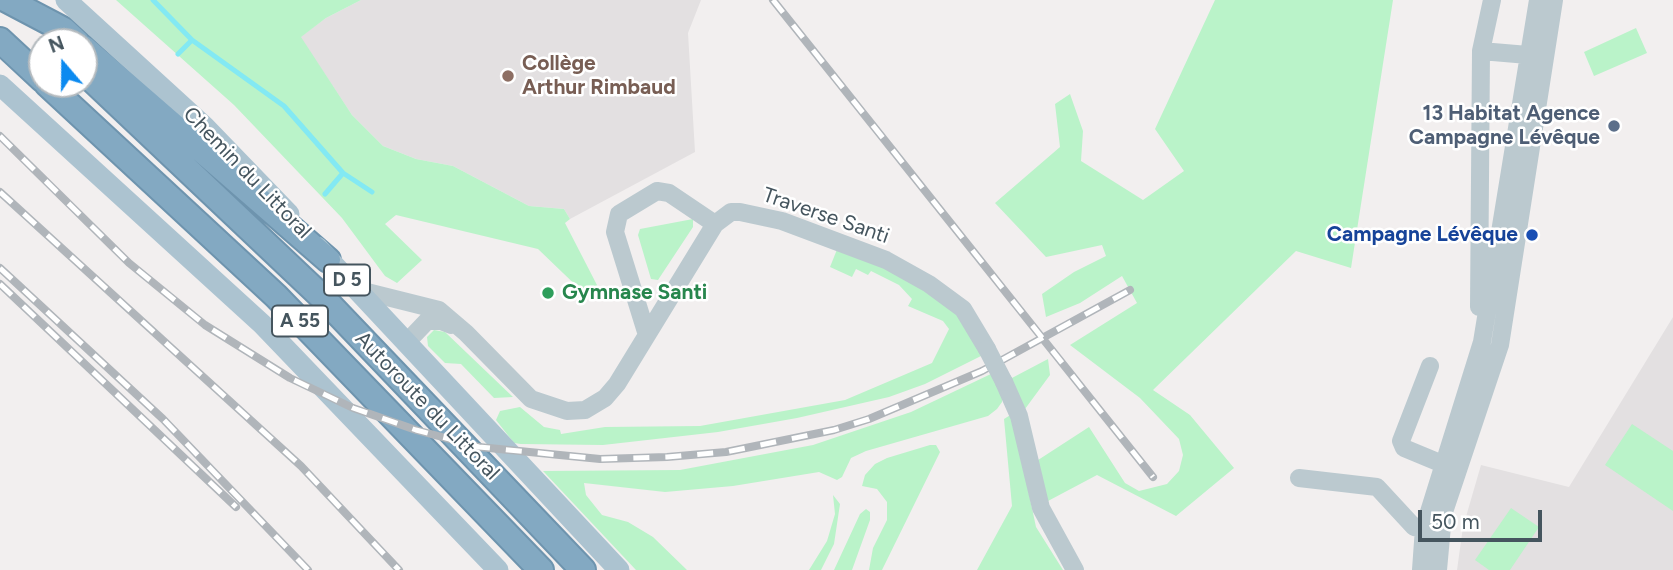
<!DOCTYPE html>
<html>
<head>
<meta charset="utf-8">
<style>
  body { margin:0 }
  #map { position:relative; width:1673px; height:570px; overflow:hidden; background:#f2efef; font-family:Figtree,sans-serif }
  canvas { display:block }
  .north { position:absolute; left:28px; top:28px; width:70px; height:70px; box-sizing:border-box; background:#fff; border:2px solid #b5bbbf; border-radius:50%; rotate:340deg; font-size:19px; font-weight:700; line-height:28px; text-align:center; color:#45555e }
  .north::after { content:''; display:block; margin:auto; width:24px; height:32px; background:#0b8af0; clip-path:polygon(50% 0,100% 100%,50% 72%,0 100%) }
  .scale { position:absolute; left:1418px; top:510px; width:124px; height:32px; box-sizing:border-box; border:4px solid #45555e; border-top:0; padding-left:9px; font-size:21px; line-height:24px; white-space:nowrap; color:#45555e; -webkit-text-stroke:5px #fff; paint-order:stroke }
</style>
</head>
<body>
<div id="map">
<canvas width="1673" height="570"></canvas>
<div class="north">N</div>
<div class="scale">50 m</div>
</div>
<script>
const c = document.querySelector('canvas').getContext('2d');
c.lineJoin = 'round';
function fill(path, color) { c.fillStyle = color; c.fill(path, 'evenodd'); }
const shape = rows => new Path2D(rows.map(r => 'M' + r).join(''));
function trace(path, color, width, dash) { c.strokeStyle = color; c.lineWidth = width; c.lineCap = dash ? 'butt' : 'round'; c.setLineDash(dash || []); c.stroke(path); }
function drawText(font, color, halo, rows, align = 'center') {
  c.font = font + ' Figtree,sans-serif'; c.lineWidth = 5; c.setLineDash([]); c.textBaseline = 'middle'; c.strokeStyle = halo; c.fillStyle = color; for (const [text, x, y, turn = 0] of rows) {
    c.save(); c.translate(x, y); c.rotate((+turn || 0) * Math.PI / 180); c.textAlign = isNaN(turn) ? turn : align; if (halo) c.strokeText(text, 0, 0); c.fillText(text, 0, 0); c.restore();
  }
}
fill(shape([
  [361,0,701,0,688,33,695,152,570,219,564,209,529,206,453,166,416,159,383,146,352,115,300,37,326,18],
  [1673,317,1673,570,1457,570,1463,527,1481,465,1569,487]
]), '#e3e0e1');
fill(shape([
  [116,0,361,0,326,18,301,37,352,115,383,146,416,159,453,166,529,206,564,209,570,219,565,223,598,287,588,297,538,249,396,215,385,224,422,260,397,283,385,276,342,218,234,105],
  [1215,0,1393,0,1351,268,1296,251,1153,390,1190,415,1234,468,1176,516,1097,475,1048,501,1035,462,1089,427,1125,483,1139,491,1167,484,1179,471,1183,455,1179,439,1140,398,1070,345,1137,303,1122,276,1080,303,1046,317,1042,294,1074,272,1106,256,1102,245,1046,257,995,203,1060,147,1055,104,1070,94,1083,131,1081,161,1143,200,1184,171,1155,129],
  [1636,28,1647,53,1594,76,1584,52],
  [693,219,693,227,658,280,651,279,638,235,640,229],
  [838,247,885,264,953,309,983,355,925,384,889,397,797,418,718,432,603,445,521,444,514,443,496,420,500,411,520,407,544,427,560,430,561,434,605,427,700,426,845,400,932,363,949,329,943,321,908,306,912,299,899,285,871,271,868,275,856,269,852,277,830,267],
  [434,330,445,332,513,397,494,398,461,364,445,363,428,346,427,337],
  [1048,359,1050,375,1025,409,1010,379],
  [993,373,1002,390,1002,402,997,409,988,416,866,451,851,458,842,477,837,480,819,472,733,486,665,492,584,483,586,495,602,515,628,522,653,537,687,570,636,570,543,471,680,470,813,445,911,412],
  [1012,414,1036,527,1063,570,977,570,1012,506,1004,419],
  [1632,424,1673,451,1673,511,1605,465],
  [930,445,936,445,940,452,882,570,869,570,873,548,887,520,887,502,877,489,862,486,865,475,875,464,887,458],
  [833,495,840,504,834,544,821,570,809,570,827,541,835,514],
  [1511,508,1539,527,1510,570,1489,570,1475,560],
  [866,509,870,512,870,520,852,570,834,570,860,514]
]), '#baf3c9');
trace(shape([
  [153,0,192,40,284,106,343,173,372,192],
  [178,54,192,40],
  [325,194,343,173]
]), '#83e9f3', 5);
const highway = shape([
  [7,0,64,30,77,42],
  [0,40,42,79],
  [84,48,328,260],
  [84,72,324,299,583,570],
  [47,84,276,296,541,570]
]);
trace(highway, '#6e94ae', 28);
trace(shape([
  [1481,51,1528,55,1533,66],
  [355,289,439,310,466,333,531,399,567,411,585,410,605,398,617,384,715,224,731,212,740,212,782,221,886,260,929,284,963,309,987,349],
  [1479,307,1481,51,1492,0],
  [647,335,615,232,619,214,657,191,669,193,715,224],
  [406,343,427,321,441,321,451,325],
  [1430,366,1401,441,1404,448,1445,465],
  [1004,382,1019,416,1041,508,1075,570],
  [1299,478,1377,487,1414,527,1433,530],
  [1421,570,1424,528,1482,342,1538,0],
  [1438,570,1443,515,1500,345,1554,0]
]), '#bbc9cf', 18);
trace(shape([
  [66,0,205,127,289,214],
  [0,85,262,324,498,570],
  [317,247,619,570]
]), '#acc3d0', 21);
trace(highway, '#83a9c2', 24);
const rail = shape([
  [773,0,1153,477],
  [0,136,129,263,205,325,290,378,353,408,416,430,479,447,600,459,667,457,726,452,834,430,869,419,982,371,1130,290],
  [0,192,301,466,399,570],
  [0,268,163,419,308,570],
  [0,284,236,507]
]);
trace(rail, '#b0b5ba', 8);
trace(rail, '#fff', 5, [16]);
trace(shape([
  [987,349,1004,382]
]), '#bbc9cf', 18);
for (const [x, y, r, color] of [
  [508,76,7,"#8d6e63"],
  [1614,126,7,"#5c6f8a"],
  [1532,235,7,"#1a4fb4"],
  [548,293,7,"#2e9e5b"]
]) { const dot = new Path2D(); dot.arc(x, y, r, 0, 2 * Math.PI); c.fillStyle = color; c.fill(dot); trace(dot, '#fff', 2.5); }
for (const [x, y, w] of [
  [347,280,46],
  [300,321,56]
]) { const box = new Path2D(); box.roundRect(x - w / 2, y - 15.5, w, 31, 5); c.fillStyle = '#fff'; c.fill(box); trace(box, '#45555e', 2); }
drawText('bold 19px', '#45555e', null, [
  ["D 5",347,280],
  ["A 55",300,321]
]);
drawText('bold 21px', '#785e54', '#fff', [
  ["Collège",522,64],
  ["Arthur Rimbaud",522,88]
], 'left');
drawText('bold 21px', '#4e5e75', '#fff', [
  ["13 Habitat Agence",1600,114],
  ["Campagne Lévêque",1600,138]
], 'right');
drawText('21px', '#45555e', '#fff', [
  ["Chemin du Littoral",247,173,46],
  ["Traverse Santi",826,216,19],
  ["Autoroute du Littoral",427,406,46]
]);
drawText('bold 21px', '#164399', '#fff', [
  ["Campagne Lévêque",1518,235]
], 'right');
drawText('bold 21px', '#27864d', '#fff', [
  ["Gymnase Santi",562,293]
], 'left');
</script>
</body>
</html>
